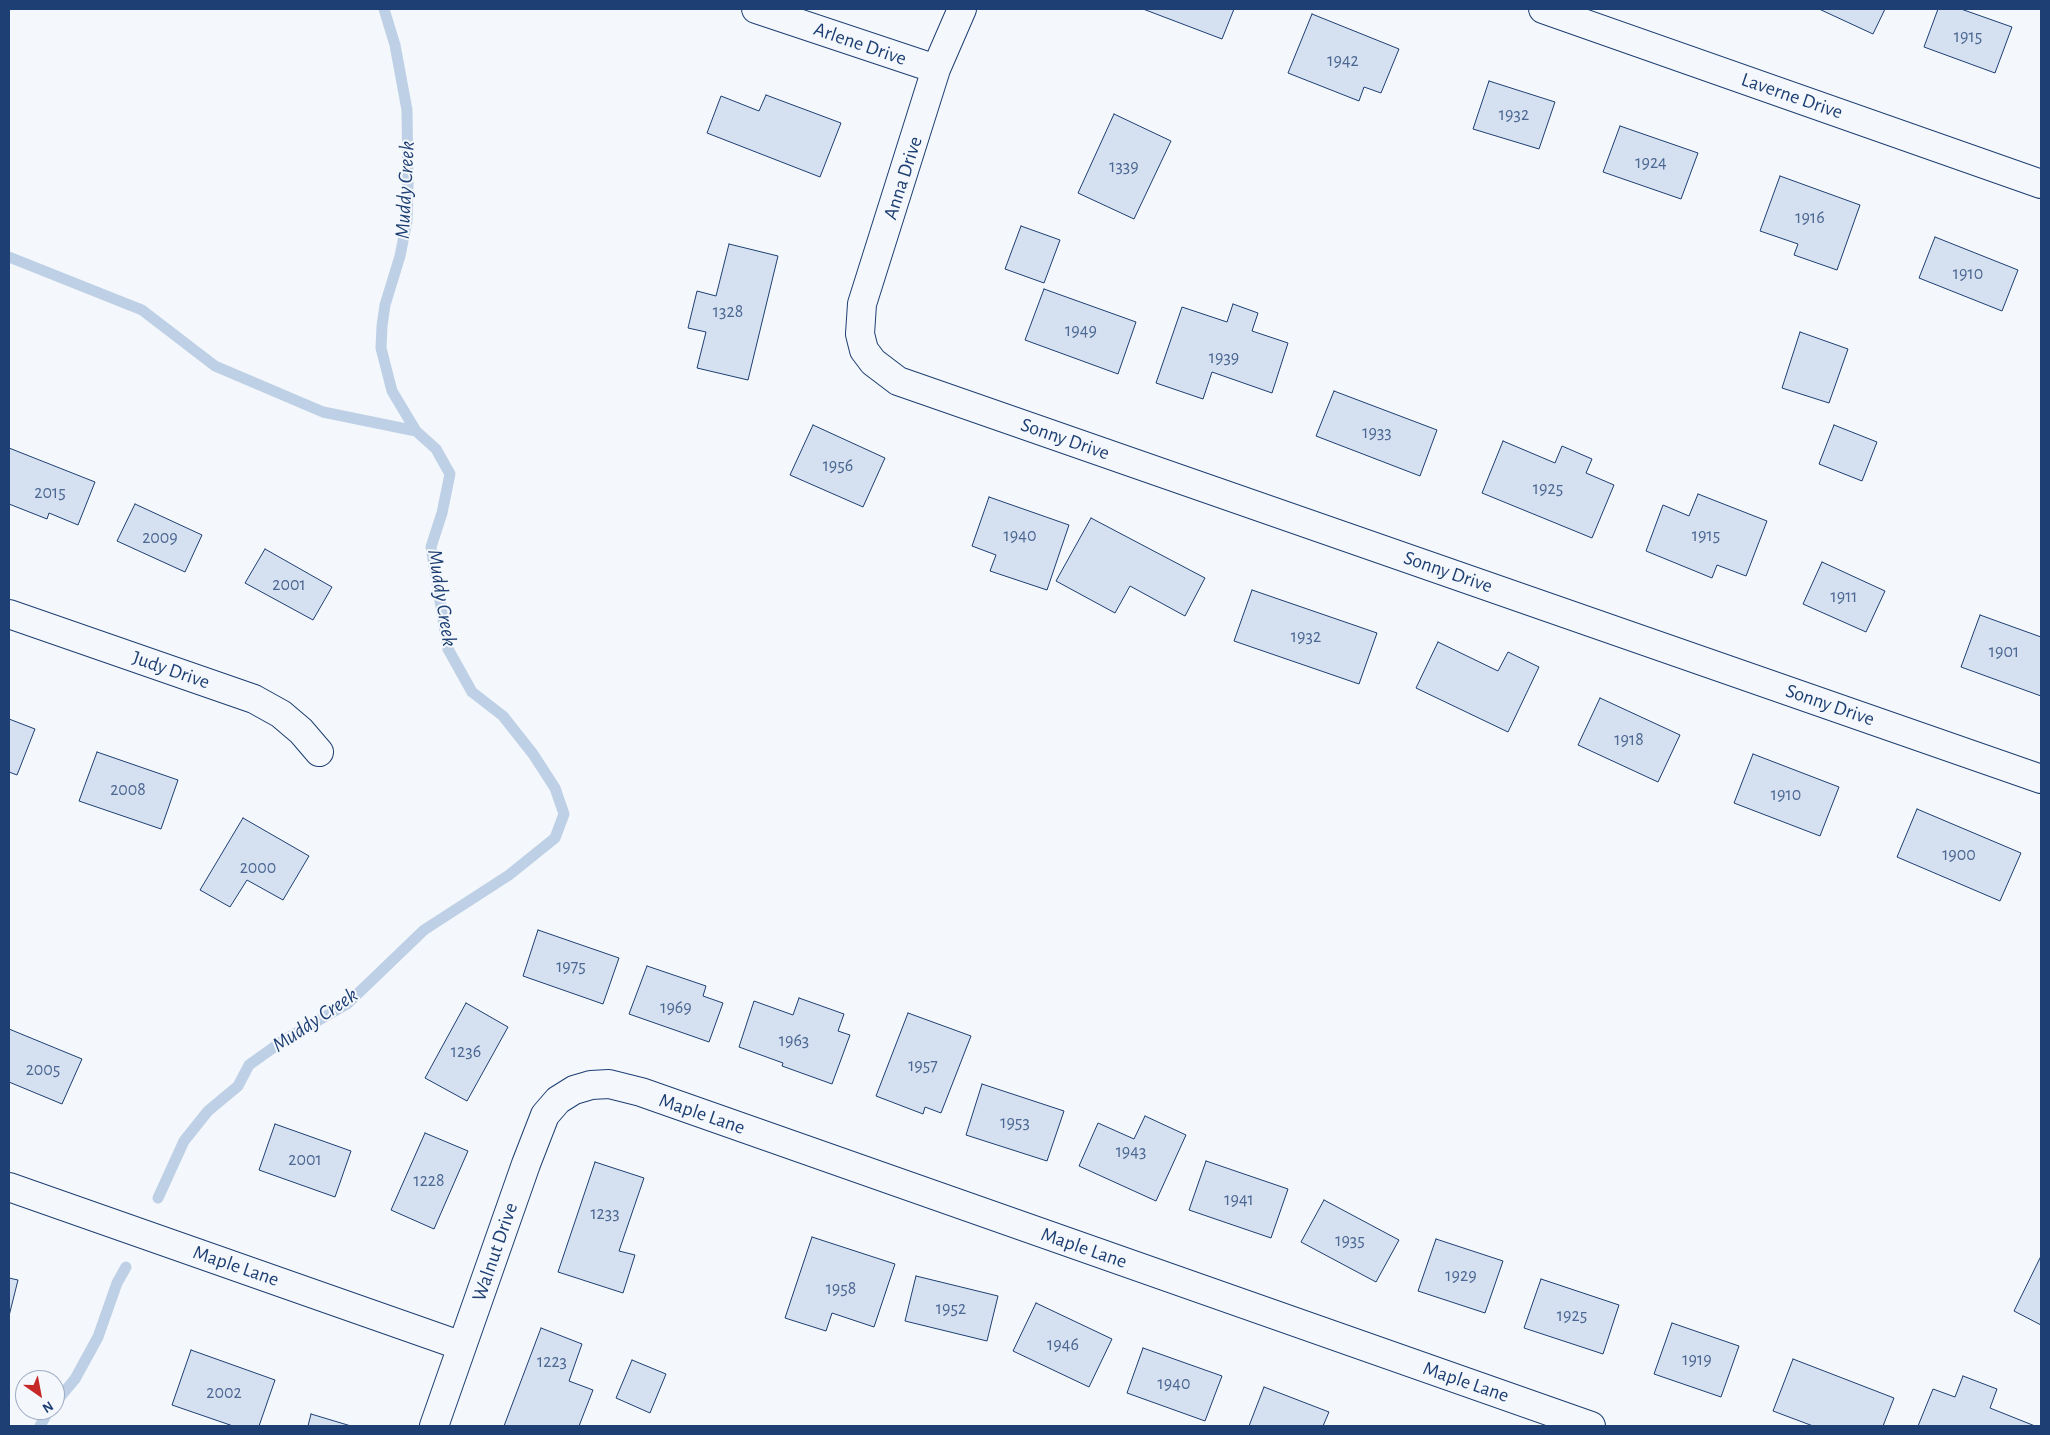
<!DOCTYPE html>
<html>
<head>
<meta charset="utf-8">
<style>
  body { margin:0 }
  #map { position:relative; width:2050px; height:1435px; overflow:hidden; background:#f4f7fb; font-family:"Alegreya Sans",sans-serif }
  canvas { display:block }
  .frame { position:absolute; inset:0; border:10px solid #1d3f73; pointer-events:none }
  .north { position:absolute; left:15px; top:1370px; width:50px; height:50px; box-sizing:border-box; background:#f4f7fb; border:1px solid #9eadc5; border-radius:50%; rotate:147deg; font-size:14px; font-weight:700; line-height:20px; text-align:center; color:#1d3f73 }
  .north::after { content:''; display:block; margin:auto; width:18px; height:22px; background:#c62828; clip-path:polygon(50% 0,100% 100%,50% 72%,0 100%) }
</style>
</head>
<body>
<div id="map">
<canvas width="2050" height="1435"></canvas>
<div class="frame"></div>
<div class="north">N</div>
</div>
<script>
const c = document.querySelector('canvas').getContext('2d');
c.lineJoin = 'round';
const shape = rows => new Path2D(rows.map(r => 'M' + r).join(''));
function trace(path, color, width, dash) { c.strokeStyle = color; c.lineWidth = width; c.lineCap = dash ? 'butt' : 'round'; c.setLineDash(dash || []); c.stroke(path); }
function fill(path, color) { c.fillStyle = color; c.fill(path, 'evenodd'); }
function drawText(font, color, halo, rows, align = 'center') {
  c.font = font + ' "Alegreya Sans",sans-serif'; c.lineWidth = 4; c.setLineDash([]); c.textBaseline = 'middle'; c.strokeStyle = halo; c.fillStyle = color; for (const [text, x, y, turn = 0] of rows) {
    c.save(); c.translate(x, y); c.rotate((+turn || 0) * Math.PI / 180); c.textAlign = isNaN(turn) ? turn : align; if (halo) c.strokeText(text, 0, 0); c.fillText(text, 0, 0); c.restore();
  }
}
trace(shape([
  [9,257,142,310,215,366,323,412,416,431],
  [158,1198,184,1141,208,1111,238,1086,249,1065,284,1040,347,1004,424,930,509,875,555,838,564,814,555,788,533,754,503,716,472,692,448,649,431,547,442,513,450,474,436,449,416,431,392,391,381,348,382,326,385,305,400,256,407,221,408,184,407,110,395,45,384,9],
  [55,1403,75,1379,98,1337,117,1283,126,1267],
  [40,1426,49,1410]
]), '#bed0e5', 11);
const building = shape([
  [1143,9,1234,9,1222,39,1143,9],
  [1819,9,1885,9,1873,34,1819,9],
  [1938,9,1961,9,2012,27,1995,73,1924,47,1938,9],
  [1312,14,1399,49,1381,93,1364,87,1359,101,1288,73,1312,14],
  [1489,81,1555,102,1539,149,1473,129,1489,81],
  [766,95,841,123,820,177,707,133,721,96,759,111,766,95],
  [1114,114,1171,141,1134,219,1078,193,1114,114],
  [1620,126,1698,153,1681,199,1603,172,1620,126],
  [1780,176,1860,205,1837,270,1794,255,1798,244,1760,231,1780,176],
  [1021,226,1060,240,1044,283,1005,269,1021,226],
  [1935,237,2018,270,2002,311,1919,278,1935,237],
  [729,244,778,256,748,380,697,368,706,332,688,328,697,291,716,296,729,244],
  [1044,289,1136,322,1118,374,1025,340,1044,289],
  [1233,304,1258,313,1252,331,1288,343,1272,393,1212,372,1203,399,1156,383,1182,307,1227,322,1233,304],
  [1800,332,1848,349,1829,403,1782,388,1800,332],
  [1334,391,1437,430,1420,476,1316,436,1334,391],
  [813,425,885,458,863,507,790,475,813,425],
  [1834,425,1877,442,1862,481,1819,464,1834,425],
  [1503,441,1555,463,1562,446,1592,459,1586,473,1614,485,1592,538,1482,493,1503,441],
  [9,448,95,482,78,525,49,513,47,519,9,504,9,448],
  [1698,494,1767,521,1746,576,1717,565,1712,578,1646,551,1663,505,1689,516,1698,494],
  [989,497,1069,525,1047,590,990,571,996,555,972,546,989,497],
  [135,504,202,535,185,572,117,541,135,504],
  [1091,518,1205,578,1185,616,1130,586,1115,613,1056,581,1091,518],
  [265,549,332,587,313,620,245,583,265,549],
  [1822,562,1885,591,1866,632,1803,604,1822,562],
  [1252,590,1377,633,1359,684,1234,641,1252,590],
  [1980,615,2041,637,2041,696,1961,667,1980,615],
  [1438,642,1498,671,1508,652,1539,667,1508,732,1416,688,1438,642],
  [1600,698,1680,735,1658,782,1578,745,1600,698],
  [9,719,35,729,17,775,9,772,9,719],
  [97,752,178,780,161,829,79,801,97,752],
  [1753,754,1839,787,1820,836,1734,803,1753,754],
  [1917,809,2021,853,2000,901,1897,857,1917,809],
  [243,818,309,856,283,900,247,880,230,907,200,890,243,818],
  [538,930,619,958,603,1004,523,976,538,930],
  [647,966,706,986,703,996,723,1003,709,1042,629,1014,647,966],
  [799,998,844,1014,838,1031,850,1035,832,1084,782,1066,783,1063,739,1047,754,1001,793,1015,799,998],
  [466,1003,508,1027,467,1101,425,1078,466,1003],
  [908,1013,971,1036,941,1113,925,1107,923,1114,876,1096,908,1013],
  [9,1029,82,1059,62,1104,9,1082,9,1029],
  [982,1084,1064,1111,1047,1161,966,1135,982,1084],
  [1145,1116,1186,1135,1156,1201,1079,1166,1098,1123,1134,1139,1145,1116],
  [275,1124,351,1151,335,1197,259,1170,275,1124],
  [425,1133,468,1151,434,1229,391,1210,425,1133],
  [1206,1161,1288,1189,1271,1238,1189,1210,1206,1161],
  [595,1162,644,1178,619,1251,635,1255,623,1293,558,1272,595,1162],
  [1324,1200,1399,1240,1376,1282,1301,1242,1324,1200],
  [812,1237,895,1264,874,1327,832,1313,826,1331,785,1318,812,1237],
  [1436,1239,1503,1261,1485,1313,1418,1291,1436,1239],
  [2041,1256,2041,1325,2014,1311,2041,1256],
  [916,1276,998,1296,987,1341,905,1321,916,1276],
  [9,1278,18,1280,9,1316,9,1278],
  [1541,1279,1619,1305,1603,1354,1524,1328,1541,1279],
  [1036,1303,1112,1339,1089,1387,1013,1351,1036,1303],
  [1672,1323,1739,1346,1721,1397,1654,1374,1672,1323],
  [541,1328,582,1344,569,1381,593,1390,579,1426,504,1426,541,1328],
  [1143,1348,1222,1376,1205,1421,1127,1393,1143,1348],
  [191,1350,275,1380,259,1426,233,1426,172,1405,191,1350],
  [1793,1359,1894,1398,1883,1426,1813,1426,1773,1411,1793,1359],
  [632,1360,666,1374,650,1413,616,1398,632,1360],
  [1963,1376,1997,1389,1990,1408,2035,1426,1918,1426,1933,1389,1955,1397,1963,1376],
  [1264,1387,1329,1412,1323,1426,1249,1426,1264,1387],
  [311,1414,351,1426,308,1426,311,1414]
]);
fill(building, '#d5e0f0');
trace(building, '#1d3f73', 1);
const minor = shape([
  [756,9,936,69],
  [962,9,936,69,862,304,860,334,864,350,873,362,898,381,2041,779],
  [1543,9,2041,184],
  [9,614,254,699,281,714,301,731,319,752],
  [9,1187,462,1346],
  [434,1426,526,1164,545,1115,558,1100,574,1090,591,1085,609,1084,641,1092,1591,1426]
]);
trace(minor, '#1d3f73', 30);
trace(minor, '#f4f7fb', 28);
drawText('18px', '#4b6792', null, [
  ["1915",1968,37],
  ["1942",1343,61],
  ["1932",1514,115],
  ["1924",1651,163],
  ["1339",1124,167],
  ["1916",1810,218],
  ["1910",1968,274],
  ["1328",728,312],
  ["1949",1081,331],
  ["1939",1224,358],
  ["1933",1377,433],
  ["1956",838,466],
  ["1925",1548,489],
  ["2015",50,493],
  ["1940",1020,536],
  ["1915",1706,536],
  ["2009",160,538],
  ["2001",289,585],
  ["1911",1844,597],
  ["1932",1306,637],
  ["1901",2004,652],
  ["1918",1629,740],
  ["2008",128,790],
  ["1910",1786,795],
  ["1900",1959,855],
  ["2000",258,868],
  ["1975",571,967],
  ["1969",676,1008],
  ["1963",794,1041],
  ["1236",466,1052],
  ["1957",923,1066],
  ["2005",43,1070],
  ["1953",1015,1123],
  ["1943",1131,1152],
  ["2001",305,1160],
  ["1228",429,1181],
  ["1941",1239,1200],
  ["1233",605,1214],
  ["1935",1350,1241],
  ["1929",1461,1276],
  ["1958",841,1289],
  ["1952",951,1309],
  ["1925",1572,1316],
  ["1946",1063,1345],
  ["1919",1697,1360],
  ["1223",552,1362],
  ["1940",1174,1384],
  ["2002",224,1393]
]);
drawText('20px', '#1d3f73', '#f4f7fb', [
  ["Arlene Drive",860,44,19],
  ["Laverne Drive",1792,96,19],
  ["Anna Drive",903,178,-72],
  ["Sonny Drive",1065,439,19],
  ["Sonny Drive",1448,572,19],
  ["Judy Drive",171,670,19],
  ["Sonny Drive",1830,705,19],
  ["Maple Lane",702,1114,19],
  ["Maple Lane",1084,1248,19],
  ["Walnut Drive",495,1252,-71],
  ["Maple Lane",236,1266,19],
  ["Maple Lane",1466,1382,19]
]);
drawText('italic 21px', '#1d3f73', '#f4f7fb', [
  ["Muddy Creek",405,190,-87],
  ["Muddy Creek",442,598,81],
  ["Muddy Creek",315,1020,-34]
]);
</script>
</body>
</html>
